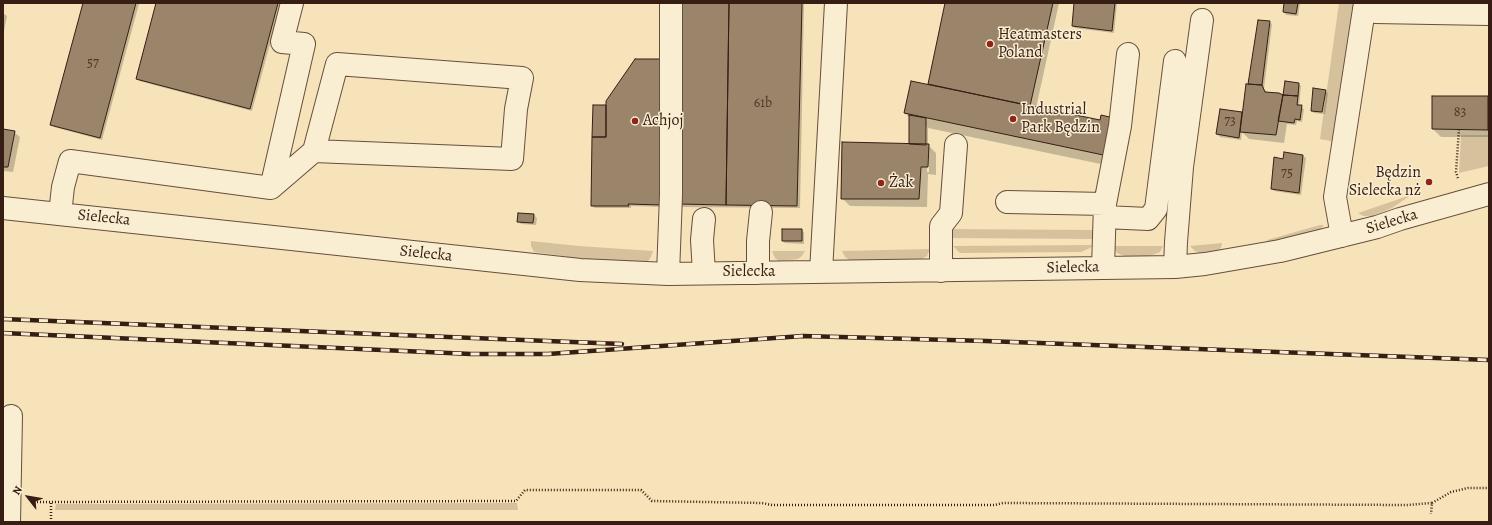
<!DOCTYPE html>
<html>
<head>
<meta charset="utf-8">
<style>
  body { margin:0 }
  #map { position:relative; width:1492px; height:525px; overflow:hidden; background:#f6e3b9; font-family:Alegreya,serif }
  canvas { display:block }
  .frame { position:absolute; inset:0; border:4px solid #361e15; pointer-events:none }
  .north { position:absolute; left:8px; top:477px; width:40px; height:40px; -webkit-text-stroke:3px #f9edd2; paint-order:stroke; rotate:301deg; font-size:11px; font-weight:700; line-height:16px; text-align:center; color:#361e15 }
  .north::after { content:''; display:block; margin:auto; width:14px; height:18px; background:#361e15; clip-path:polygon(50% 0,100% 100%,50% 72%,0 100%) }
</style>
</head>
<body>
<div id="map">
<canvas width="1492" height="525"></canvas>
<div class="frame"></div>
<div class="north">N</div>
</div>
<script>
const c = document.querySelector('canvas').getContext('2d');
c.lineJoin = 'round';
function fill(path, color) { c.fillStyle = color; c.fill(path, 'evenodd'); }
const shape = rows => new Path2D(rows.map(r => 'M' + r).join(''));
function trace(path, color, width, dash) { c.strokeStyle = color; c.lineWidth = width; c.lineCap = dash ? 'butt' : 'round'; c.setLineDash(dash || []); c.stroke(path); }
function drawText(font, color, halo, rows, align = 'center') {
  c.font = font + ' Alegreya,serif'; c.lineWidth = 3; c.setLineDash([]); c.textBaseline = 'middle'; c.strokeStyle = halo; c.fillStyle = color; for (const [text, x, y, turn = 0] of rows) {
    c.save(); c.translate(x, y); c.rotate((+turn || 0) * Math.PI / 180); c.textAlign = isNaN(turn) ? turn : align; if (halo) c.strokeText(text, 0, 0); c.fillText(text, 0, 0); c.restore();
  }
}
fill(shape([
  [1339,3,1362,3,1336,142,1320,139],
  [1461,135,1489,135,1489,166,1459,173],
  [1411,195,1392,208,1372,216,1363,216,1358,213],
  [1320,225,1324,225,1318,232,1269,242,1267,240],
  [947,229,1095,230,1096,239,947,238],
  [531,241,579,246,653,251,651,257,648,261,641,263,590,260,534,252,531,246],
  [1222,243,1221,248,1217,251,1199,253,1195,251,1190,246],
  [1093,245,1090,248,1081,252,960,253,953,246],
  [1113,246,1163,246,1160,252,1150,256,1124,256,1117,253],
  [930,249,927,256,922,259,851,261,845,257,842,251],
  [772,251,805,251,802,256,798,259,779,261,775,258],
  [517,503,518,510,55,510,56,504]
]), '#d5c29d');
fill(shape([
  [84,3,137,3,139,4,102,140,54,127,51,125],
  [157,3,281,3,252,111,139,81,137,79],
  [683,3,804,3,800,208,682,207,680,204],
  [946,3,1059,3,1036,108,1101,121,1120,168,928,128,928,145,936,153,936,175,928,174,927,207,850,206,842,198,910,145,910,118,905,113,931,86,929,84],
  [925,127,927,127,927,149,925,149],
  [927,152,929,152,929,172,927,172],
  [1075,3,1117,3,1114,33,1075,28,1073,26],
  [1285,3,1300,3,1298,16,1286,15,1284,12],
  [3,13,7,16,3,36],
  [1269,22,1272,24,1264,89,1268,93,1284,96,1299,84,1301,86,1299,106,1304,109,1302,122,1297,121,1296,125,1287,124,1284,143,1249,139,1242,132,1241,140,1220,137,1217,134,1242,112,1243,114,1251,85,1249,83],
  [1325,91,1328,93,1325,114,1314,113,1312,111],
  [1488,97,1489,99,1489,137,1441,137,1433,129],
  [594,106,664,207,631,206,631,208,595,208,592,206],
  [3,130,14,132,20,137,13,172,3,171],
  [1285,153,1303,156,1306,158,1301,195,1274,191,1272,189,1284,160],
  [519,214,534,215,537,218,536,225,521,224,518,221],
  [802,230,804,233,804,244,785,243,783,241]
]), '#0003');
const building = shape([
  [83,3,136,3,100,138,50,125,83,3],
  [156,3,278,3,250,109,136,79,156,3],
  [682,3,729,3,726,205,679,204,682,3],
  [729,3,802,3,797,206,726,205,729,3],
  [945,3,1053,3,1030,106,928,84,945,3],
  [1074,3,1115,3,1112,31,1072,26,1074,3],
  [1284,3,1298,3,1296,14,1283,12,1284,3],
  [1258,20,1270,21,1262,85,1248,84,1258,20],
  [635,59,664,59,662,205,628,204,629,206,591,206,592,137,606,137,606,101,635,59],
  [911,81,1100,120,1101,115,1114,118,1108,156,904,113,911,81],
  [1285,81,1299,83,1298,96,1283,95,1285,81],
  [1246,84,1262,85,1265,92,1279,93,1283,95,1276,135,1240,132,1246,84],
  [1313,88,1326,90,1322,112,1311,111,1313,88],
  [1283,95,1298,96,1297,105,1302,105,1300,120,1295,119,1294,123,1278,121,1283,95],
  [1432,96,1488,96,1488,130,1432,129,1432,96],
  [593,105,606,105,606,137,592,137,593,105],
  [1220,109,1242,112,1239,138,1216,134,1220,109],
  [909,115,926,118,926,145,909,144,909,115],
  [3,129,15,131,8,167,3,167,3,129],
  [842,142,929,144,928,167,921,167,919,199,841,199,842,142],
  [1284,152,1303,155,1299,193,1271,189,1274,157,1283,159,1284,152],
  [518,213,534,214,533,223,517,222,518,213],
  [782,229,802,229,802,241,782,241,782,229]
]);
fill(building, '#9a846a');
trace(building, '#361e15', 1);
const minor = shape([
  [1364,9,1375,12,1489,14],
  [271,188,314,151,512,159,516,109,522,78,337,64,314,151],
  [1007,202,1105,204,1103,268],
  [1105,204,1120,126,1128,54],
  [3,208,580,270,668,274,1175,267,1205,264,1280,251,1377,227,1400,219,1489,194],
  [60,214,63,187,70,161,271,188,304,44,282,42,292,3],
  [1105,217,1148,219,1156,209,1175,61],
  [1342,236,1335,197,1365,3],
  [1175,267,1176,242,1182,167,1202,20],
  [941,271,941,226,951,213,956,145],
  [821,272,836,3],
  [704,273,702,240,704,219],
  [758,273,758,241,761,212],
  [668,274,671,195,671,3],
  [9,522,11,416]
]);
trace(minor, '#664f3e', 24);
trace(shape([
  [1458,178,1456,172,1459,129],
  [31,502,516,501,525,490,641,490,652,501,762,503,772,505,995,505,1003,503,1407,505,1432,503,1431,514],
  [1432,503,1451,492,1468,488,1489,488],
  [51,522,51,502]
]), '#361e15', 2.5, [1, 2]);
trace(minor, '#f9edd2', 22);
const rail = shape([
  [3,319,622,344],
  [3,333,471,354,548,354,803,336,986,341,1489,360]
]);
trace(rail, '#361e15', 4.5);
trace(rail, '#f9edd2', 3, [9]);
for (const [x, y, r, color] of [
  [990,44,4,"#8f2418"],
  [1013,119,4,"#8f2418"],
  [635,121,4,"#8f2418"],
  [1429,182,4,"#8f2418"],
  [881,183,4,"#8f2418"]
]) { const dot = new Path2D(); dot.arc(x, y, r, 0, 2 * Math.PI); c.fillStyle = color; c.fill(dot); trace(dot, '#f9edd2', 1.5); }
drawText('14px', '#4f382a', null, [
  ["57",93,64],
  ["61b",763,104],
  ["83",1460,113],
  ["73",1230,122],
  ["75",1287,174]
]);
drawText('16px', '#361e15', '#f9edd2', [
  ["Heatmasters",998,35],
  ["Poland",998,53],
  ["Industrial",1021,110],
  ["Park Będzin",1021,128],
  ["Achjoj",643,121],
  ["Będzin",1421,173,"right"],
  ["Sielecka nż",1421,191,"right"],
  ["Żak",889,183]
], 'left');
drawText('16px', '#361e15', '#f9edd2', [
  ["Sielecka",104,218,6],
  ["Sielecka",1392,222,-17],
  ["Sielecka",426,254,6],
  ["Sielecka",1073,268,-1],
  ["Sielecka",749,272]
]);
</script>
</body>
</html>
